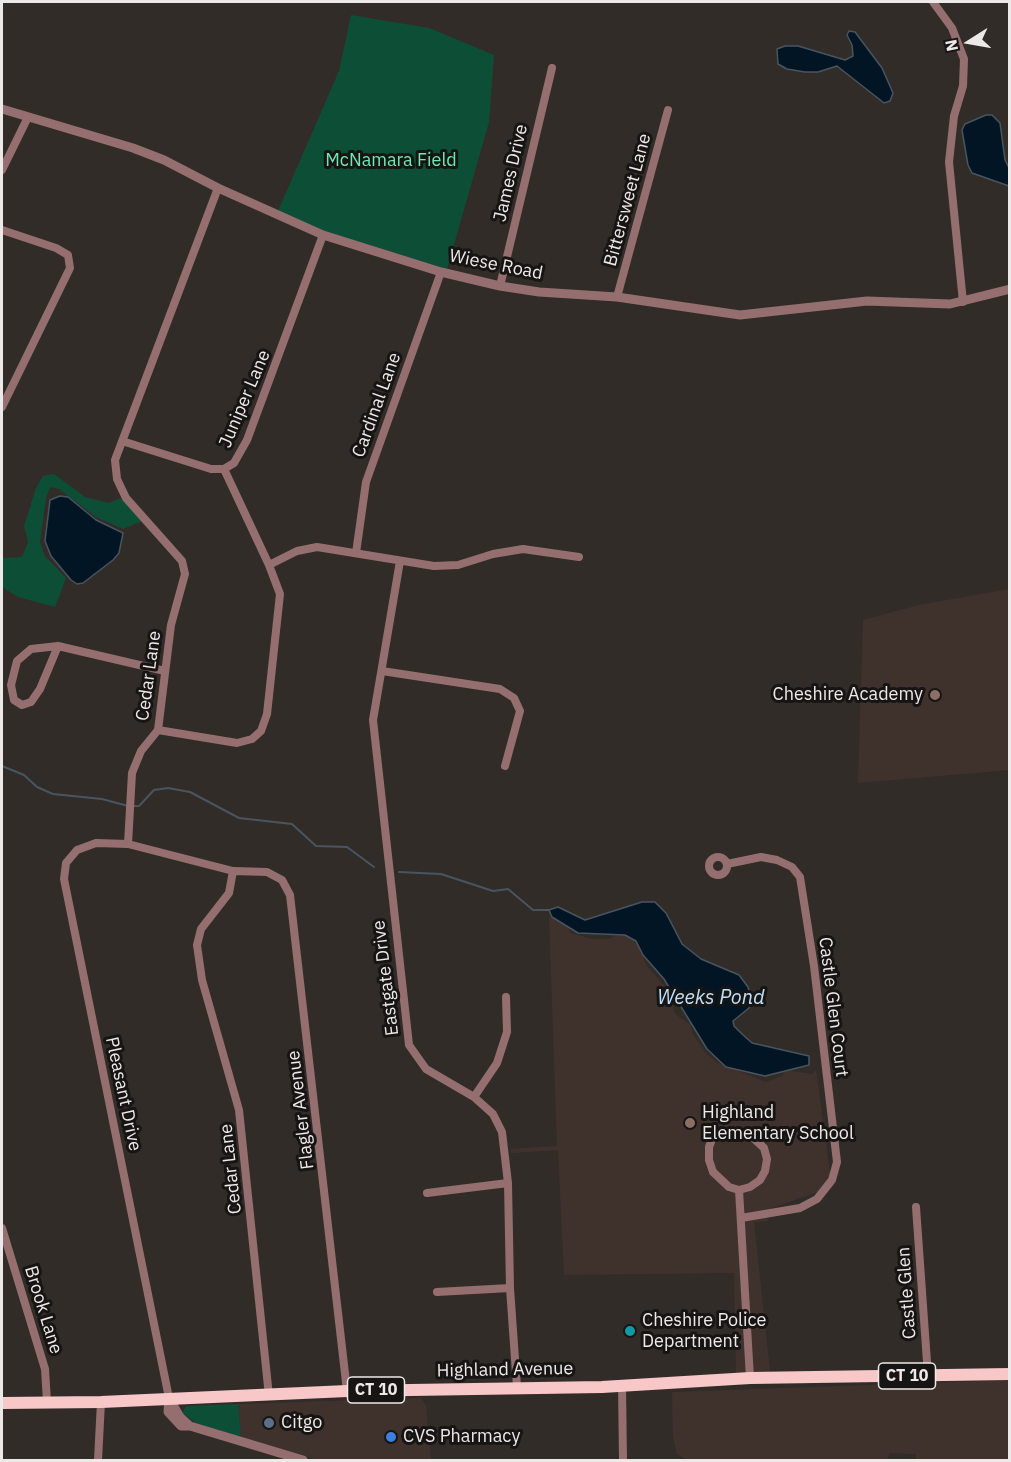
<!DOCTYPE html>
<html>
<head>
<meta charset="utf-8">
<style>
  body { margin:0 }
  #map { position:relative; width:1011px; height:1462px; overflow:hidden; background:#322c29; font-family:"IBM Plex Sans",sans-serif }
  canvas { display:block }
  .frame { position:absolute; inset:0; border:3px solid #ede9e8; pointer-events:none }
  .north { position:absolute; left:939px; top:12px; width:60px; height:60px; -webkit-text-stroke:4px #171514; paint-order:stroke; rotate:259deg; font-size:16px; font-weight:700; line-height:24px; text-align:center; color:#ede9e8 }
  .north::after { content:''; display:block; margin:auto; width:21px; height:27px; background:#ede9e8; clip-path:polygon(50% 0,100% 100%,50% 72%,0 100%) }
</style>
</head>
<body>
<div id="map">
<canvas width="1011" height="1462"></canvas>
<div class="frame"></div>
<div class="north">N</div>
</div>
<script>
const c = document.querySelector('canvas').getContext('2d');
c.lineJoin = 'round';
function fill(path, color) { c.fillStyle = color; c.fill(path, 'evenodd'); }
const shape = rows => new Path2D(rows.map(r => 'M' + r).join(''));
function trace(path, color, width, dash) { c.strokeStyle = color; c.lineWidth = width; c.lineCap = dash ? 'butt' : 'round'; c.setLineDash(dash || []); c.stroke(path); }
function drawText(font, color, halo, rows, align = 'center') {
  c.font = font + ' "IBM Plex Sans",sans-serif'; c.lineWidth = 6; c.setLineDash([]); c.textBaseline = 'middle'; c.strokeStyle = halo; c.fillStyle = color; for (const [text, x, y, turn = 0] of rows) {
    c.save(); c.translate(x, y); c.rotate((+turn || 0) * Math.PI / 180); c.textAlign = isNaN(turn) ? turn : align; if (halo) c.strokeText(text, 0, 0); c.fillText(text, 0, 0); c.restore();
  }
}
fill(shape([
  [1009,589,1009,770,858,783,863,620,919,605],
  [549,916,567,924,570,933,593,939,608,939,632,931,647,966,669,991,675,1014,690,1024,692,1033,706,1053,716,1062,766,1082,784,1075,778,1062,792,1071,812,1074,816,1070,832,1187,766,1210,768,1221,754,1222,770,1372,736,1373,734,1273,564,1275,558,1150,511,1153,511,1149,557,1146],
  [1009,1380,1009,1460,916,1460,916,1454,889,1453,888,1460,687,1460,677,1454,673,1437,672,1392],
  [421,1398,426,1406,431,1460,318,1460,241,1437,238,1404]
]), '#3f322d');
fill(shape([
  [351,15,429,28,494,55,489,122,447,269,321,230,278,211,339,71],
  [54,474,85,497,109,503,121,498,142,521,123,529,96,517,59,489,50,487,46,498,40,542,45,556,66,578,55,607,18,597,2,587,2,558,22,557,28,542,24,526,36,488,43,476],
  [238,1404,241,1437,198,1424,182,1413,186,1406]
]), '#0d4f36');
const water = shape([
  [849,31,855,32,882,68,893,93,890,101,884,103,837,66,818,72,805,72,787,69,778,64,777,49,785,46,798,46,845,60,853,56,852,45,847,35,849,31],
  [986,115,992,115,1000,123,1005,160,1009,168,1009,186,972,173,968,165,962,130,965,124,986,115],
  [60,496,68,497,96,520,123,533,119,553,113,560,83,583,77,584,71,580,51,556,45,541,50,500,60,496],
  [642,902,655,902,666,913,682,944,701,959,739,975,748,987,751,1000,749,1008,733,1021,734,1026,741,1033,752,1043,809,1056,809,1065,765,1076,726,1067,707,1049,664,979,643,955,636,941,625,935,578,933,552,917,549,910,558,907,585,920,642,902]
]);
fill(water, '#011525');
trace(water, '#485560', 1.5);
trace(shape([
  [2,766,24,775,37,787,53,794,102,799,128,806],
  [134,806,139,806,154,790,168,788,190,792,239,818,292,824,316,846,347,847,374,867],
  [399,872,441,874,493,891,508,889,533,910,549,910]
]), '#485560', 2);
trace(shape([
  [933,2,952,28,964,59,963,86,954,116,949,162,963,302],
  [2,170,28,117],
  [2,230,56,248,68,255,70,268,2,407],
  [500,286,552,68],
  [617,297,668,110],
  [122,441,211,469,224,469,234,463,247,440,323,235],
  [356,553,366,482,441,272],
  [400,561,373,720,409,1045,426,1069,474,1097,493,1114,502,1132,508,1183,510,1288,517,1387],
  [269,565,297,551,317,547,434,566,458,565,493,554,523,549,579,557],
  [58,646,40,689,31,702,22,705,14,700,11,685,17,661,31,649,58,646],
  [58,646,165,671],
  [382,671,500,689,514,698,520,711,505,766],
  [158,730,237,743,252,739,261,731,267,714,280,594,269,565,224,469],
  [128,844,132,773,141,751,158,730,171,625,185,574,182,561,126,498,117,479,115,460,218,188],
  '709 866a9 9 0 1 1 18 0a9 9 0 1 1-18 0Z',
  [727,864,761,857,777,860,792,867,800,877,814,966,837,1162,832,1180,817,1199,800,1208,741,1218],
  [233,871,267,872,282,880,290,895,347,1391],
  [474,1097,497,1063,507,1032,506,997],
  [730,1130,748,1133,764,1148,767,1159,765,1171,760,1180,750,1187,739,1190,729,1187,713,1172,709,1160,709,1147,714,1134,730,1130],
  [739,1190,750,1378],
  [427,1193,508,1183],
  [916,1207,928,1376],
  [2,1228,45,1369,47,1402],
  [437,1292,510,1288],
  [622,1386,623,1460],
  [169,1398,64,879,66,863,77,850,96,843,128,844,233,871,229,893,201,929,197,945,202,980,239,1110,269,1396],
  [98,1460,101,1402]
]), '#956f6f', 8);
trace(shape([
  [2,109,133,148,164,160,218,188,323,235,441,272,500,286,539,292,617,297,740,315,867,301,950,304,1010,289],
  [169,1398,168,1412,181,1426,190,1426,303,1460],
  [169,1398,180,1417,190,1426]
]), '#956f6f', 9);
trace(shape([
  [2,1403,101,1402,347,1391,602,1387,750,1378,1010,1374]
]), '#f8c8c8', 12);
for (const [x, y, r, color] of [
  [935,695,6,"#8d6e63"],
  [690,1123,6,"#8d6e63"],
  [630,1331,6,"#0f9aa8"],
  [269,1423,6,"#5c6f8a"],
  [391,1437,6,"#3f7fe0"]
]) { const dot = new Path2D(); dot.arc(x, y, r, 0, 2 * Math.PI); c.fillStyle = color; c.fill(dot); trace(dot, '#171514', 2); }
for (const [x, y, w] of [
  [907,1376,57],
  [376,1390,57]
]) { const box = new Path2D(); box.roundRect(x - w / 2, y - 13, w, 26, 4.5); c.fillStyle = '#171514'; c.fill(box); trace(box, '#ede9e8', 1.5); }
drawText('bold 16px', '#ede9e8', null, [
  ["CT 10",907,1376],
  ["CT 10",376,1390]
]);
drawText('18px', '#6ceab2', '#171514', [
  ["McNamara Field",391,161]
]);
drawText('18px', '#ede9e8', '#171514', [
  ["James Drive",511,173,-77],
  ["Bittersweet Lane",628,200,-75],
  ["Wiese Road",496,265,11],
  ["Juniper Lane",245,399,-67],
  ["Cardinal Lane",377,405,-70],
  ["Cedar Lane",149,676,-82],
  ["Eastgate Drive",386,978,-97],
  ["Castle Glen Court",833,1007,83],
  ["Pleasant Drive",123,1094,78],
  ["Flagler Avenue",301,1110,-97],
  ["Cedar Lane",231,1169,-96],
  ["Castle Glen",907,1293,-94],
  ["Brook Lane",43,1310,73],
  ["Highland Avenue",505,1370,-1]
]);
drawText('18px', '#ede9e8', '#171514', [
  ["Cheshire Academy",923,695,"right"],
  ["Highland",702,1113],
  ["Elementary School",702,1134],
  ["Cheshire Police",642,1321],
  ["Department",642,1342],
  ["Citgo",281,1423],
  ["CVS Pharmacy",403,1437]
], 'left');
drawText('italic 20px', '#bde0fe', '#171514', [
  ["Weeks Pond",711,998]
]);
</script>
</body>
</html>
